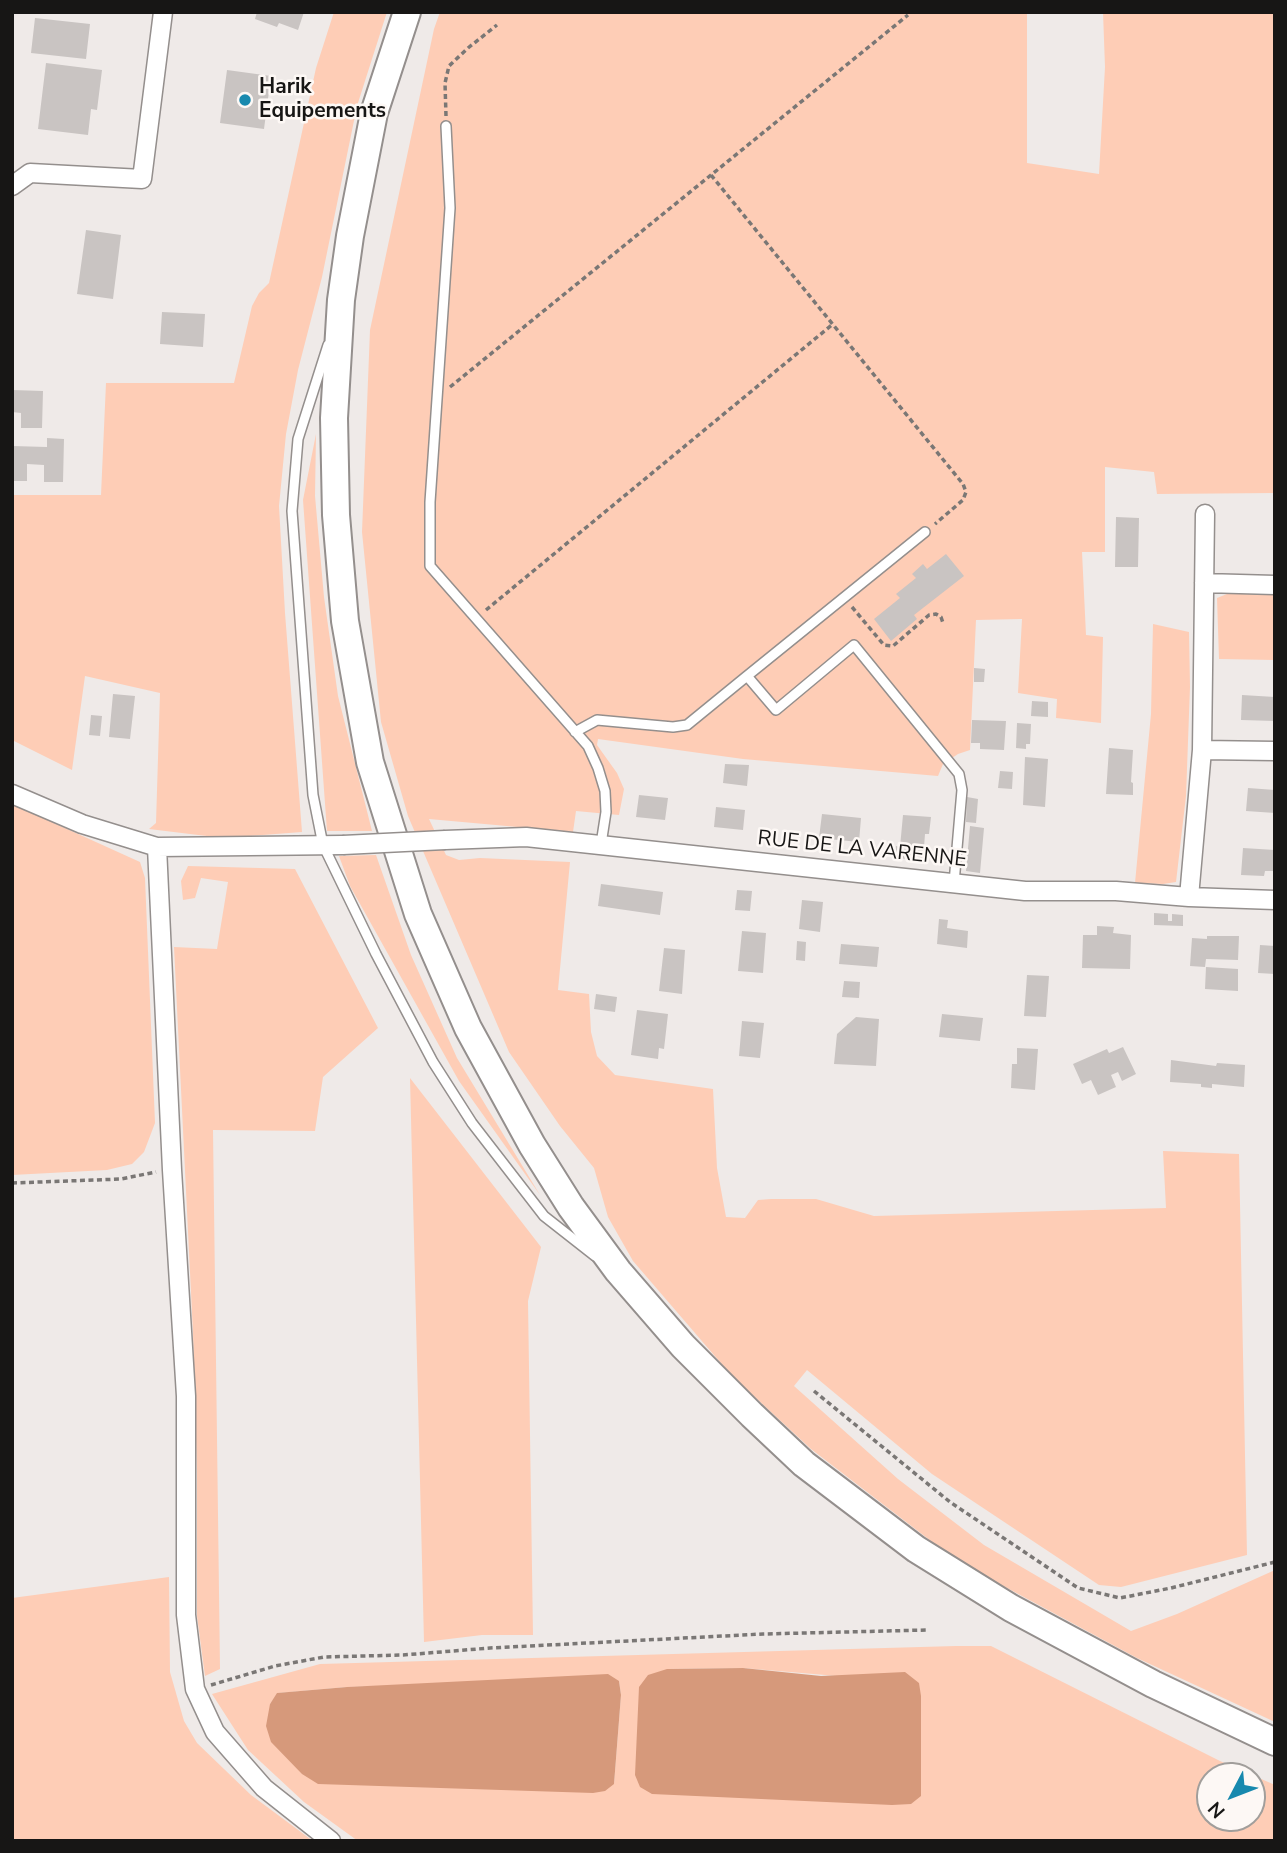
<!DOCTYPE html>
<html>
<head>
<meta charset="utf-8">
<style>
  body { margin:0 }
  #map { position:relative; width:1287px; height:1853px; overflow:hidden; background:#efeae8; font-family:"Nunito Sans",sans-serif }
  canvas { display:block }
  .frame { position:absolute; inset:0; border:14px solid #171615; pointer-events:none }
  .north { position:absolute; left:1196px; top:1762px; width:70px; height:70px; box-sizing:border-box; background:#fdf8f5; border:2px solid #a19e9b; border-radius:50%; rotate:228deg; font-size:19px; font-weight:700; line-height:28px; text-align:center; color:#171615 }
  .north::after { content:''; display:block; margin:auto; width:24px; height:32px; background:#1889ae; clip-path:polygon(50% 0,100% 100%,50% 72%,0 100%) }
</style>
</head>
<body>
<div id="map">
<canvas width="1287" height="1853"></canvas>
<div class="frame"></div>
<div class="north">N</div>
</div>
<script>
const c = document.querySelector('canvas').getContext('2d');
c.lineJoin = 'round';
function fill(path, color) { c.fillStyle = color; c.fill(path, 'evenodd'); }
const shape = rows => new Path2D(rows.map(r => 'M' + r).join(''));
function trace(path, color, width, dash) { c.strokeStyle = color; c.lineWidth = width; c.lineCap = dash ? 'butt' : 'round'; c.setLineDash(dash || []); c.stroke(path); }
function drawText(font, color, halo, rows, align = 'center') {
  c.font = font + ' "Nunito Sans",sans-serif'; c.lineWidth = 5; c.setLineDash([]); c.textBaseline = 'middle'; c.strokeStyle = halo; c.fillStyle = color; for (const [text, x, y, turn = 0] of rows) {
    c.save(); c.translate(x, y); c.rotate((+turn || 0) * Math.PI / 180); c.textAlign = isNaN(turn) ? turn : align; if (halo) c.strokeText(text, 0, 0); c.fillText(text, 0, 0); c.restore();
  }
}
fill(shape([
  [334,12,387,12,357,106,322,277,298,370,286,434,279,506,285,613,302,832,223,838,149,829,156,823,160,693,85,676,72,770,12,740,12,495,101,495,106,383,234,383,252,306,259,293,269,283,316,68],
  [440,12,1027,12,1027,163,1099,174,1105,67,1103,12,1275,12,1275,493,1157,494,1154,472,1105,467,1105,552,1082,552,1086,635,1103,637,1101,723,1056,718,1057,699,1018,693,1022,619,976,620,970,750,958,754,943,764,938,776,743,759,598,739,597,745,617,773,624,789,619,815,576,811,573,832,429,819,446,855,459,860,480,858,570,862,558,990,589,994,591,1032,597,1056,615,1075,713,1089,717,1168,726,1217,745,1218,758,1200,771,1199,816,1199,874,1216,1166,1208,1163,1151,1239,1154,1247,1555,1121,1587,1099,1585,932,1474,807,1370,794,1386,898,1479,984,1545,1131,1631,1177,1614,1275,1570,1275,1722,1137,1658,957,1561,811,1449,732,1376,633,1261,608,1217,594,1168,560,1126,509,1052,408,816,381,722,362,532,370,330,434,29],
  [316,434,315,496,324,597,338,696,372,831,327,831,303,500],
  [1232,592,1275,593,1275,660,1219,659,1217,598],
  [1153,624,1189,632,1190,687,1186,796,1176,882,1163,884,1135,883,1151,714],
  [12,804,140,862,145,878,155,1123,144,1152,132,1164,107,1170,12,1175],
  [376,855,411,955,457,1058,540,1195,459,1081,350,886,339,856],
  [188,866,295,869,378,1028,323,1077,315,1131,213,1130,220,1669,205,1676,197,1616,197,1474,193,1333,174,947,217,949,228,882,201,878,195,898,183,900,181,881],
  [410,1078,541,1247,528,1301,533,1635,482,1635,424,1642],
  [169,1577,170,1672,184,1721,197,1743,251,1795,313,1841,12,1841,12,1598],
  [956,1646,991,1646,1220,1761,1275,1785,1275,1841,358,1841,304,1802,248,1750,212,1694,320,1664],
  [743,1668,919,1683,920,1796,667,1669],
  [619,1681,621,1695,614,1784,270,1704,278,1693,347,1687],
  [1210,1776,1252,1776,1252,1818,1210,1818]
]), '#fecdb6');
fill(shape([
  [743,1668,821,1676,905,1672,919,1683,921,1696,921,1796,911,1804,892,1805,652,1794,640,1787,635,1775,639,1687,648,1675,667,1669],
  [608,1674,619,1681,621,1695,614,1784,605,1791,593,1793,318,1784,302,1774,271,1742,266,1726,270,1704,277,1693,347,1687]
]), '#d6997b');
fill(shape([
  [257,12,304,12,298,30,279,23,277,27,255,19],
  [35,18,90,24,86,59,31,53],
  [46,63,102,70,97,110,91,109,88,135,38,129],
  [227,70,271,76,264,129,220,123],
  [86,230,121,235,113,299,77,294],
  [162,312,205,314,203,347,160,344],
  [12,390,43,391,42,428,21,428,21,413,12,412],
  [47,438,64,439,63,482,44,482,44,465,27,464,27,481,12,481,12,446,47,447],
  [1116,517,1139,518,1138,567,1115,567],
  [946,554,964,576,914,615,917,619,891,641,874,619,900,598,896,594,916,578,912,574,923,564,927,569],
  [974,668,985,669,984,682,974,682],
  [113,694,135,696,130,739,109,737],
  [1242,695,1275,697,1275,721,1241,720],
  [1032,701,1048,702,1048,717,1031,716],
  [91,715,102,716,100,736,89,735],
  [972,720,1006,721,1004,750,980,749,980,743,971,743],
  [1017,723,1031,724,1030,744,1026,744,1026,749,1016,748],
  [1109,748,1133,750,1131,782,1133,783,1133,795,1106,794],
  [1025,757,1048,759,1045,807,1023,805],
  [725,764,749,765,747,786,723,783],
  [1000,771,1013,772,1012,789,998,788],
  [1248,788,1275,790,1275,813,1246,811],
  [639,795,668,798,665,820,636,817],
  [967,797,978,799,976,823,966,822],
  [716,807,745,810,743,830,714,827],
  [822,814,861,818,859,842,819,838],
  [903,815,931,817,929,834,925,834,923,860,895,858,896,846,900,847],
  [970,826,984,828,980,873,966,871],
  [1243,848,1275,850,1275,871,1265,871,1264,876,1241,875],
  [601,884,663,892,660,915,598,906],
  [737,890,752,891,750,911,735,910],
  [802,900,823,902,820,932,799,929],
  [1154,913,1168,914,1168,921,1172,921,1172,914,1183,915,1183,926,1154,925],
  [939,919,948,920,947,928,968,931,967,948,937,944],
  [1097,926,1114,927,1113,933,1131,935,1130,969,1082,968,1083,935,1097,935],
  [742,931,766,933,763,973,738,971],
  [1207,936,1239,936,1238,960,1206,959,1205,967,1190,966,1192,938,1207,939],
  [797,941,806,942,805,961,796,960],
  [841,944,879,947,877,967,839,964],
  [1260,945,1275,946,1275,974,1258,973],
  [664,948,685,950,682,994,659,991],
  [1206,967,1238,969,1238,991,1205,989],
  [1027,975,1049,976,1046,1017,1024,1016],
  [844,981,860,982,859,998,842,997],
  [596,994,617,997,615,1012,594,1009],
  [637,1010,668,1014,664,1049,659,1048,658,1059,631,1055],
  [942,1014,983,1018,980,1041,939,1037],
  [856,1017,879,1019,876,1066,834,1064,837,1034],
  [742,1021,764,1023,760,1058,739,1056],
  [1123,1047,1136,1074,1122,1081,1118,1072,1111,1075,1116,1087,1098,1095,1091,1080,1082,1084,1073,1064,1107,1049,1109,1053],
  [1017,1048,1038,1049,1035,1090,1011,1088,1012,1064,1017,1064],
  [1171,1060,1216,1066,1217,1063,1245,1065,1244,1087,1212,1084,1212,1088,1201,1087,1201,1084,1170,1082]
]), '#c9c4c2');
const service = shape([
  [446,126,450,208,430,502,430,566,588,746,598,768,605,791,606,812,601,844],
  [328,345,298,439,292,511,313,795,323,845,376,954,433,1062,472,1123,544,1216,595,1256],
  [747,676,925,532],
  [575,732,597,720,673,727,687,725,747,676,776,710,854,645,959,774,962,790,954,883]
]);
const minor = shape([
  [12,186,30,173,142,179,163,12],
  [1204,583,1275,585],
  [1202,750,1275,751],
  [12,794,82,824,157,847,343,845],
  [445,840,526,837,1025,891,1116,891,1189,897,1275,900],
  [157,847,172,1170,186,1396,186,1615,195,1689,215,1732,264,1788,331,1841],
  [1189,897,1202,750,1205,514]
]);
const primary = shape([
  [407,12,374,113,350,236,341,300,334,418,336,515,345,621,370,762,418,914,468,1028,532,1145,571,1207,618,1271,683,1346,752,1415,804,1464,916,1549,1011,1608,1153,1684,1275,1742]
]);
trace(service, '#948f8d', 12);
trace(minor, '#948f8d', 21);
trace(primary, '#948f8d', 30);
trace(shape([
  [446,116,445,83,449,66,468,48,497,25],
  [711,175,963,484,966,492,963,500,935,524],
  [450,387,908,15],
  [852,607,884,645,893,646,929,615,936,614,941,617,943,623],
  [486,610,833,324],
  [12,1183,121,1179,156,1172],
  [814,1391,950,1502,1078,1588,1120,1598,1171,1588,1275,1562],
  [211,1685,275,1666,324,1657,403,1655,490,1648,763,1634,926,1630]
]), '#7a7775', 3.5, [5, 3.5]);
trace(service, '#fff', 9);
trace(minor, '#fff', 18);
trace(primary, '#fff', 26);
const minorBridge = shape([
  [343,845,445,840]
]);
trace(minorBridge, '#948f8d', 21, []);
trace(minorBridge, '#fff', 18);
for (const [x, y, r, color] of [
  [245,100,7,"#1889ae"]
]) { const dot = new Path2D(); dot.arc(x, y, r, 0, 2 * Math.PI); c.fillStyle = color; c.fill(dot); trace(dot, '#fdf8f5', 2.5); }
drawText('bold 21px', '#171615', '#fdf8f5', [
  ["Harik",259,88],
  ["Equipements",259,112]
], 'left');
drawText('21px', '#171615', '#fdf8f5', [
  ["RUE DE LA VARENNE",862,850,6]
]);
</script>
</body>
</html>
